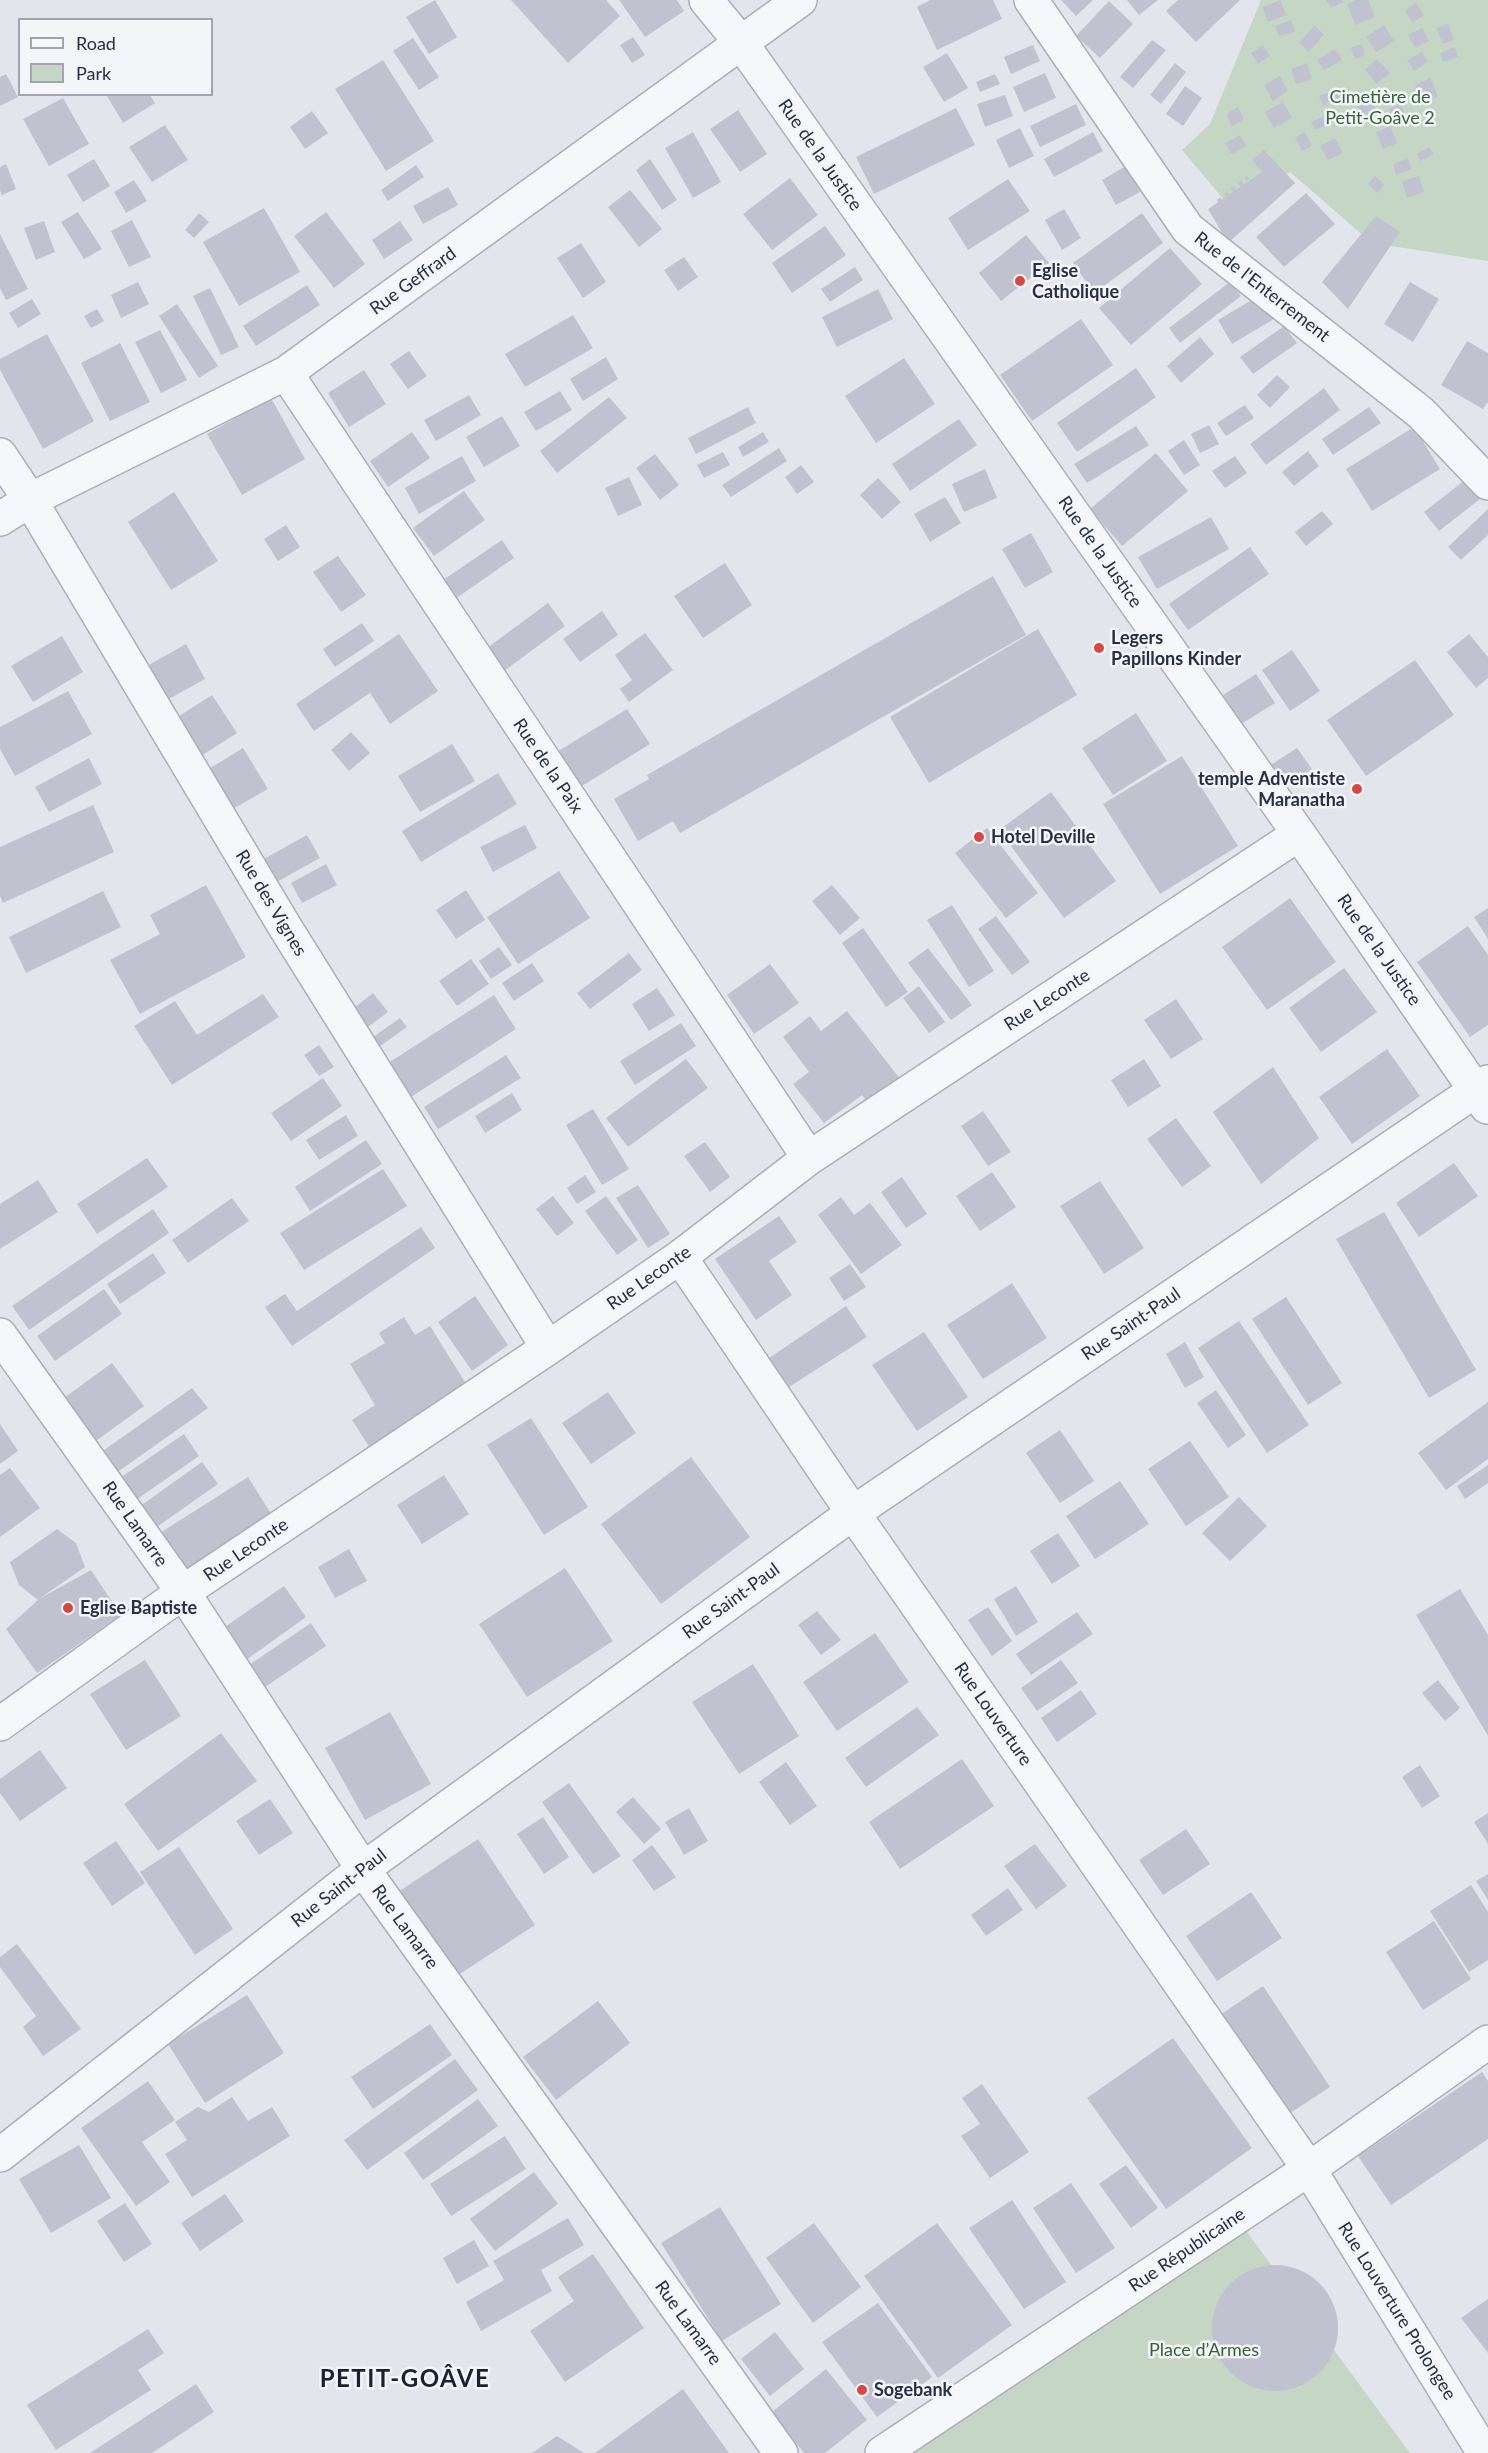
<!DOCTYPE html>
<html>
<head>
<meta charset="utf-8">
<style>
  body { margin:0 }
  #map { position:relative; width:1488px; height:2453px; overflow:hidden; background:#e3e5ec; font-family:Lato,sans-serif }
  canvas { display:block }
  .legend { position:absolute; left:18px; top:18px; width:195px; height:78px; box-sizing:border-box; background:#f3f5f9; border:2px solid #a2a5b1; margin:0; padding:8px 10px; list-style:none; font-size:18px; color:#292e46 }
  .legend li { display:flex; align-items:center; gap:12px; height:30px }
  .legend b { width:30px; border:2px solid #a2a5b1 }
</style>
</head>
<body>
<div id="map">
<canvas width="1488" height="2453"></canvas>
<ul class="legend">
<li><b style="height:8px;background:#f6f7fa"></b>Road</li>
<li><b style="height:16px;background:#c5d6c4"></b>Park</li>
</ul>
</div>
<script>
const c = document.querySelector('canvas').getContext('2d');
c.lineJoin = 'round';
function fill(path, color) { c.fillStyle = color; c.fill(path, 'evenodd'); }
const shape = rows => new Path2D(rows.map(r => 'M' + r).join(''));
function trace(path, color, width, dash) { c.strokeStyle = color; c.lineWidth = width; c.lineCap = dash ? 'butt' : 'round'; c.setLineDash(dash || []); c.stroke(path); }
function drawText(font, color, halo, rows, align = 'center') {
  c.font = font + ' Lato,sans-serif'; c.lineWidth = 5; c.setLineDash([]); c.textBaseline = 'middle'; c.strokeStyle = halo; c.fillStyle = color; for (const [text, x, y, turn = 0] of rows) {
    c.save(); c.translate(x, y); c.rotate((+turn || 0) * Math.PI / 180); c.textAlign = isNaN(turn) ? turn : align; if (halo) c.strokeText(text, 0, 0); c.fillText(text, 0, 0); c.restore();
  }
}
fill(shape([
  [1261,0,1488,0,1488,261,1372,243,1290,172,1236,214,1182,150,1210,124],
  [1227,2205,1410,2453,889,2453]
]), '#c5d6c4');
fill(shape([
  [435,0,457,37,429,54,406,17],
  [511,0,606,0,620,16,568,63],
  [619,0,677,0,684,11,645,37],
  [930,0,993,0,1002,19,937,50,917,7],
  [1061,0,1093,0,1076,16],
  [1127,0,1158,0,1139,15],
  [1178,0,1240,0,1196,42,1166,11],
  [1280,0,1286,15,1268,22,1262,7],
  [1326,0,1342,0,1343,2,1331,8],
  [1356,0,1368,0,1375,17,1355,25,1347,4],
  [1109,1,1133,24,1100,58,1076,36],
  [1416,3,1424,15,1412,23,1405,10],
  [1291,20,1295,31,1279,36,1275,26],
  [1448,24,1454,40,1443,44,1436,28],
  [1384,25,1394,41,1376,52,1366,37],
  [1314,26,1324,34,1309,52,1299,43],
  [1422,28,1429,41,1415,48,1408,35],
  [633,37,645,55,632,63,620,45],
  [413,38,439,77,419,90,393,51],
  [1152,40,1166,50,1133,88,1120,77],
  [1362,44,1365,55,1355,59,1351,48],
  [1033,45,1040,61,1011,74,1004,57],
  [1263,45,1270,56,1258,64,1251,53],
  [1455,47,1458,57,1443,62,1440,53],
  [1335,49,1342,60,1324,70,1317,60],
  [1422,52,1428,62,1414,71,1407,60],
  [947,53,968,88,944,102,923,67],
  [1377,59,1390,73,1377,84,1365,70],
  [383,60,434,141,386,171,335,89],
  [1175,63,1186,72,1161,104,1150,95],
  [1307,63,1312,79,1296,84,1291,69],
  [1045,73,1056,98,1024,112,1013,87],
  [6,74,18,97,0,106,0,77],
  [995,74,1000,84,980,92,976,82],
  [1280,76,1288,91,1273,101,1264,85],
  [1430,78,1438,96,1424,103,1415,85],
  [1185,86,1202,98,1183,126,1166,114],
  [1339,89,1342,98,1323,105,1319,96],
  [106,94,149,94,155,103,123,123],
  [1005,95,1013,116,985,127,977,104],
  [1369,96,1376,109,1363,116,1356,104],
  [63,98,89,144,49,166,23,119],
  [1283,102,1292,118,1274,128,1265,112],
  [1400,103,1406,115,1394,120,1389,109],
  [1076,104,1086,125,1040,147,1030,126],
  [1238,107,1244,119,1232,126,1226,114],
  [956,108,975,145,874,194,856,157],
  [738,110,767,154,740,172,710,129],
  [312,111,328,133,305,149,290,127],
  [1330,113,1334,122,1315,130,1311,122],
  [165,125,188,160,152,182,129,147],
  [1390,126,1397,143,1383,149,1376,132],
  [1020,128,1034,156,1009,168,996,140],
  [693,132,721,182,693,198,665,148],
  [1093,132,1103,151,1054,177,1044,159],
  [1305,132,1312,146,1302,151,1295,137],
  [1240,135,1246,146,1231,154,1225,143],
  [1335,138,1343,153,1328,160,1320,146],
  [1429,147,1434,154,1420,161,1417,154],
  [1264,150,1295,183,1228,243,1208,209,1262,172,1252,160],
  [1408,158,1412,169,1396,175,1393,164],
  [94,159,110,186,83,202,67,175],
  [650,159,677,200,662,210,636,170],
  [6,164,16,189,2,195,0,190,0,167],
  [416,165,424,177,388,201,381,190],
  [1126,166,1140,192,1116,205,1102,180],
  [1375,176,1385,185,1377,193,1368,184],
  [1419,176,1424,192,1407,198,1402,181],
  [790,178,818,215,772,250,743,214],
  [1008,179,1030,211,968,250,948,218],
  [134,180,147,201,126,213,114,192],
  [448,187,458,205,423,224,413,206],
  [630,190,662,229,639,247,608,207],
  [1306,193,1335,224,1284,267,1256,237],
  [264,208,300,272,239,306,203,242],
  [1064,209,1081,238,1062,250,1045,220],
  [78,212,102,249,84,259,61,222],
  [326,212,365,264,334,288,294,236],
  [199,213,209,222,194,238,185,230],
  [1142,213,1163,243,1094,293,1073,263],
  [1376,216,1400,232,1348,309,1322,282],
  [132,220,151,257,129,267,111,231],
  [44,221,55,252,36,260,24,228],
  [400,221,413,240,384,259,372,240],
  [825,226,846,255,792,293,772,263],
  [0,234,28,289,6,300,0,288],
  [1026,235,1049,263,1001,301,979,273],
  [581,243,606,282,583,298,557,258],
  [1170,248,1202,284,1131,345,1099,308],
  [684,257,698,277,678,291,664,270],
  [855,267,863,280,830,302,821,289],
  [138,282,149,304,121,318,111,295],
  [1230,282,1241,296,1180,343,1169,328],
  [1410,282,1439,299,1413,342,1384,324],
  [307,285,320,305,256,346,243,326],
  [210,288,239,347,221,355,193,296],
  [878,289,893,319,837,347,822,317],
  [1260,295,1274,319,1232,344,1218,320],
  [32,299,41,314,18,328,9,313],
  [177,304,218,366,199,378,159,316],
  [97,309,104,321,91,328,84,316],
  [573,315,593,348,525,387,505,354],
  [1081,319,1113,365,1032,421,1000,375],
  [1284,326,1297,343,1253,374,1240,357],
  [160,330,187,380,161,393,135,342],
  [47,334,94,421,43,449,0,370,0,359],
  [1200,337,1214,354,1181,383,1167,366],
  [1467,341,1488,353,1488,402,1483,409,1441,385],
  [120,343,150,402,110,421,81,363],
  [409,351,427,376,408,389,390,364],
  [606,357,618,379,583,401,570,379],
  [904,358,935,404,876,443,845,396],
  [1136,368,1156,397,1077,452,1057,423],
  [364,370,386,404,349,427,328,393],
  [1277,375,1290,387,1270,408,1257,395],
  [1324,388,1340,410,1266,465,1250,444],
  [560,391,572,410,536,431,524,412],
  [469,395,481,415,436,441,424,420],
  [609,397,627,418,557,473,540,451],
  [271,398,305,459,242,495,207,434],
  [1245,405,1254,418,1226,436,1217,423],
  [748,407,756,423,696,454,688,438],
  [1369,407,1381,423,1333,455,1322,439],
  [502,416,520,446,484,467,466,437],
  [959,419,977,445,910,491,892,464],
  [1209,425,1219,444,1200,453,1191,434],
  [1136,426,1149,445,1087,483,1074,464],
  [1414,427,1440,469,1372,511,1346,469],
  [412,432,430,458,388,487,370,461],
  [763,432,769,442,743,457,738,447],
  [1184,440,1200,465,1184,475,1168,451],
  [779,448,787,461,731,497,722,485],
  [1308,451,1319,466,1294,486,1282,472],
  [723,452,730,465,704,478,697,465],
  [1156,453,1188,491,1122,546,1090,509],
  [655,454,679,485,660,500,636,468],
  [462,456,476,481,419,514,405,488],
  [1235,456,1247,473,1225,488,1212,471],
  [801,465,814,482,797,494,785,477],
  [985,469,997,498,964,512,952,484],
  [629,477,642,505,618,516,605,488],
  [878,478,901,502,882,519,860,495],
  [1465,480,1480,499,1439,531,1424,512],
  [464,491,485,520,434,556,413,528],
  [174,492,218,561,171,590,128,522],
  [945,497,961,523,930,542,914,514],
  [1488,509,1488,535,1461,560,1448,547],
  [1322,511,1333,524,1306,546,1295,532],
  [1211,517,1229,549,1157,589,1138,557],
  [286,525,300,547,278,561,264,539],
  [1031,533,1053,572,1025,588,1002,549],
  [502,540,514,558,455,599,443,580],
  [1250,547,1269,574,1188,630,1169,604],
  [338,556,366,595,341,612,313,572],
  [725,563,752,605,703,638,674,596],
  [993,576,1026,635,680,833,673,821,638,841,614,799,649,779,647,775],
  [548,603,565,626,504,671,487,648],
  [602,611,618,635,580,662,563,639],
  [362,623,374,641,335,667,323,649],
  [1038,629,1077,695,929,783,890,717],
  [645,633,673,670,629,702,620,689,632,680,615,655],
  [399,634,438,691,390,724,370,693,314,731,296,704],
  [1469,634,1488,657,1488,678,1476,688,1447,652],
  [62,636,83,672,33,702,11,666],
  [186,644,205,679,160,704,140,670],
  [1292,650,1320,691,1290,711,1262,670],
  [1415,660,1454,715,1366,776,1327,720],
  [1256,674,1275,703,1241,724,1223,695],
  [68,691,92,734,15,776,0,749,0,727],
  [212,695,237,733,198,758,173,720],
  [627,709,650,744,577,789,555,753],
  [1136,713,1167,761,1113,795,1082,748],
  [351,732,370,753,349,771,331,750],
  [452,744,475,781,420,812,398,776],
  [243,748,268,789,231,810,207,770],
  [1297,748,1312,769,1283,788,1269,766],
  [1182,756,1238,846,1160,894,1103,804],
  [89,758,102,784,49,812,35,787],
  [498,773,517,804,421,862,402,831],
  [1051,792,1116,881,1064,918,999,830],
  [93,805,114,852,3,903,0,896,0,847],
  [525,825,537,848,493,872,480,847],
  [987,828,1038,893,1006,918,955,853],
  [307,835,320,858,275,883,262,860],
  [326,864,337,885,302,903,291,883],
  [559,871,590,918,518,964,487,917],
  [206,885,246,957,140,1014,110,960,160,934,150,915],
  [832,885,860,918,840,935,812,901],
  [466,890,485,920,456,939,436,910],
  [103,891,121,927,26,973,9,937],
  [1290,898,1336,962,1267,1010,1222,947],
  [952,905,994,971,969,987,927,920],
  [1488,908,1488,939,1474,917],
  [996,916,1030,962,1012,975,978,929],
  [1468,926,1488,955,1488,1025,1470,1037,1417,962],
  [863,928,908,992,886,1007,842,943],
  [499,947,512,965,491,979,479,961],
  [928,948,972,1005,951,1020,908,963],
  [629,953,642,970,590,1009,577,993],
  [471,959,489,984,457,1006,439,981],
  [532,963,544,981,514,1001,502,983],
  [770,964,799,1003,754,1034,727,995],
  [1344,968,1377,1012,1321,1052,1289,1008],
  [919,986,945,1022,929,1033,903,998],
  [657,988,675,1015,649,1031,632,1004],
  [373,993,388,1012,360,1033,346,1014],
  [263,994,279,1017,172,1085,134,1026,175,1001,197,1035],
  [494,995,516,1029,408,1099,385,1065],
  [1176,999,1203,1039,1171,1059,1144,1020],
  [847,1011,901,1080,869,1104,862,1095,824,1123,793,1084,809,1072,783,1037,810,1016,821,1031],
  [400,1018,407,1027,373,1051,366,1042],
  [681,1023,696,1046,635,1085,620,1061],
  [319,1045,334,1067,319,1076,304,1055],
  [1387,1049,1420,1096,1352,1144,1319,1097],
  [506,1055,521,1078,438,1129,424,1107],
  [686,1059,708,1088,628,1147,606,1118],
  [1144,1059,1161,1086,1128,1107,1111,1080],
  [1273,1067,1319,1138,1261,1184,1213,1112],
  [323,1078,342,1106,291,1141,271,1113],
  [512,1093,522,1110,485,1133,475,1116],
  [593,1109,629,1169,602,1185,566,1125],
  [983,1111,1011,1152,988,1166,961,1126],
  [346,1115,358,1136,319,1160,306,1140],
  [1176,1118,1211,1166,1182,1187,1147,1139],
  [366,1140,382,1164,310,1211,295,1187],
  [705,1142,730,1177,710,1192,684,1156],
  [147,1158,168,1187,97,1234,77,1204],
  [1454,1163,1478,1196,1419,1237,1396,1203],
  [383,1169,407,1206,304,1270,280,1233],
  [992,1172,1016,1207,980,1231,956,1196],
  [585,1175,596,1192,577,1204,567,1188],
  [902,1177,927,1214,906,1228,881,1192],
  [38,1180,58,1212,0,1249,0,1204],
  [1100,1181,1144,1248,1104,1274,1060,1206],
  [638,1185,670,1234,648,1248,616,1198],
  [553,1196,574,1223,557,1236,536,1209],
  [606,1196,638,1240,617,1255,585,1211],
  [841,1197,854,1215,870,1203,902,1245,861,1274,818,1215],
  [232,1198,249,1221,188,1263,172,1240],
  [153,1209,169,1233,29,1330,12,1306],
  [1384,1212,1476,1370,1429,1398,1336,1239],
  [779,1216,797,1242,769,1261,792,1295,756,1320,715,1259],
  [421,1227,435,1248,292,1346,265,1307,285,1294,297,1311],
  [153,1253,166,1273,120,1304,107,1284],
  [850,1264,866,1287,844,1301,829,1278],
  [1012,1283,1047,1338,983,1379,947,1325],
  [104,1289,122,1314,55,1361,37,1336],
  [475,1296,508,1345,472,1371,438,1322],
  [1286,1297,1342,1383,1308,1405,1252,1319],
  [846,1306,867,1337,789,1387,769,1358],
  [404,1317,415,1335,430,1326,468,1387,370,1448,352,1420,375,1405,350,1364,385,1343,379,1333],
  [1239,1321,1309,1425,1267,1453,1198,1348],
  [924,1332,968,1397,917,1431,872,1365],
  [1185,1342,1204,1377,1185,1388,1166,1354],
  [112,1363,144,1406,89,1446,57,1403],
  [192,1388,208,1408,112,1476,97,1455],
  [1216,1390,1246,1435,1228,1448,1197,1403],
  [608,1392,636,1433,591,1464,562,1423],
  [1488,1402,1488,1459,1446,1490,1418,1453],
  [531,1418,588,1507,544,1535,487,1445],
  [0,1424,18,1451,0,1464],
  [1060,1430,1094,1481,1060,1503,1026,1453],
  [184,1434,199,1456,133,1502,117,1480],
  [1190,1441,1229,1497,1186,1526,1148,1469],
  [691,1457,750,1537,661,1604,601,1524],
  [202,1462,218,1484,151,1531,136,1509],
  [1488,1465,1488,1483,1465,1499,1457,1486],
  [10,1468,40,1508,0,1537,0,1475],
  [444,1475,469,1514,422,1544,397,1505],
  [248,1477,275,1520,187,1575,160,1533],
  [1120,1481,1149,1524,1095,1559,1066,1516],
  [1239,1497,1267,1526,1230,1561,1202,1533],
  [57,1529,76,1543,85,1567,39,1599,91,1570,121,1615,37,1673,6,1629,38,1600,19,1585,10,1562],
  [1058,1533,1080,1566,1052,1584,1030,1551],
  [349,1549,367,1581,335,1598,318,1567],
  [565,1568,613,1641,527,1697,479,1624],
  [284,1586,306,1617,242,1663,219,1631],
  [1016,1586,1038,1622,1016,1636,994,1599],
  [1460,1589,1488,1635,1488,1736,1416,1615],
  [988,1607,1012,1641,992,1656,968,1620],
  [817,1611,841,1640,821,1655,798,1625],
  [1077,1612,1093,1634,1031,1675,1016,1654],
  [311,1623,326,1646,262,1689,246,1667],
  [875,1633,909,1682,837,1731,803,1682],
  [145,1660,181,1716,126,1750,90,1694],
  [1061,1660,1078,1683,1037,1711,1021,1688],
  [753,1664,799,1736,739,1774,692,1702],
  [1438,1680,1460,1708,1445,1721,1422,1693],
  [1081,1690,1097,1714,1057,1742,1041,1718],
  [917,1707,939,1735,866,1787,845,1758],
  [390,1712,431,1784,365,1820,325,1748],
  [221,1733,257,1781,158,1851,124,1804],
  [40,1750,67,1788,20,1821,0,1793,0,1779],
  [962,1759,994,1806,900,1869,869,1822],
  [786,1762,817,1806,790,1825,759,1782],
  [1420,1765,1440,1796,1422,1808,1402,1777],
  [569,1783,621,1856,593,1874,542,1802],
  [633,1797,661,1829,644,1844,616,1812],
  [270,1799,293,1833,259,1855,236,1821],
  [689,1808,708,1841,684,1855,665,1822],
  [1488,1813,1488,1844,1474,1822],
  [543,1817,569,1857,544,1874,517,1834],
  [1186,1829,1210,1864,1163,1895,1139,1860],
  [478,1839,535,1925,452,1979,395,1894],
  [116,1841,145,1883,112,1906,83,1863],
  [1035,1844,1067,1886,1036,1909,1004,1866],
  [652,1845,676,1877,654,1891,632,1860],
  [179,1847,233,1929,195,1955,140,1872],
  [1488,1874,1488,1900,1476,1881],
  [1471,1885,1488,1912,1488,1960,1469,1972,1430,1911],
  [1008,1888,1023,1910,986,1936,971,1915],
  [1251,1892,1282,1938,1217,1981,1186,1936],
  [1434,1921,1471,1979,1423,2010,1386,1952],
  [17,1944,81,2029,43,2056,23,2027,36,2016,0,1967,0,1957],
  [1263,1986,1330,2087,1281,2119,1214,2019],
  [247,1995,284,2053,205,2103,168,2044],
  [598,2001,630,2043,556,2100,523,2057],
  [430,2024,452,2055,373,2109,351,2077],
  [1173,2038,1252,2148,1166,2209,1087,2098],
  [455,2059,478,2090,367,2170,344,2140],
  [1482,2072,1488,2081,1488,2139,1391,2205,1358,2156],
  [148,2081,175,2120,142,2142,170,2182,136,2206,81,2128],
  [982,2084,1029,2152,990,2178,961,2136,980,2124,962,2098],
  [232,2097,248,2121,272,2107,290,2136,192,2197,165,2154,187,2140,175,2122,198,2107,209,2112],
  [478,2099,498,2126,423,2180,404,2153],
  [505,2136,526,2169,451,2216,430,2184],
  [79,2145,111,2198,51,2233,19,2179],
  [1126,2165,1158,2208,1131,2228,1099,2184],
  [534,2172,558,2204,495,2251,470,2219],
  [1071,2183,1115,2248,1076,2273,1033,2208],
  [225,2194,244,2221,200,2251,181,2223],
  [1012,2200,1066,2282,1024,2309,969,2228],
  [125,2203,152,2244,124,2262,97,2221],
  [720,2207,781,2304,722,2341,661,2243],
  [568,2218,584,2245,541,2270,552,2291,481,2331,466,2302,504,2280,493,2261],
  [814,2223,861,2287,813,2323,766,2258],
  [937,2223,1012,2325,938,2378,864,2276],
  [474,2240,489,2266,457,2284,443,2258],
  [593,2254,644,2328,565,2382,530,2331,574,2301,558,2277],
  '1212 2328a63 63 0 1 1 126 0a63 63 0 1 1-126 0Z',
  [1488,2299,1488,2353,1461,2318],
  [878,2303,932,2377,877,2417,822,2342],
  [148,2329,164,2353,138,2370,151,2390,56,2450,27,2405],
  [775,2332,804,2369,770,2396,741,2359],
  [826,2369,867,2420,825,2453,804,2453,772,2412],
  [196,2384,214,2412,152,2453,90,2453],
  [683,2389,729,2453,595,2453],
  [557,2436,584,2453,532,2453]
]), '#c0c3cf');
const minor = shape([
  [706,0,742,44,1299,834,1487,1107],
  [1031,0,1188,229,1421,413,1488,483],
  [286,373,809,1158],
  [0,455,30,500,285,927,548,1348],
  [0,519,30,500,286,373,800,0],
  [680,1257,853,1513,1309,2169,1484,2453],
  [0,1335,183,1592,363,1869,781,2453],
  [0,1724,183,1592,548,1348,680,1257,809,1158,1299,834],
  [0,2155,363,1869,853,1513,1488,1082]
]);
const tertiary = shape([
  [882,2453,1309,2169,1488,2042]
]);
trace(minor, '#abaeba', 36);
trace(tertiary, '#abaeba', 36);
trace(shape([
  [1218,202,1248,177]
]), '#c1c3cb', 4, [4.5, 4.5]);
trace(minor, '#f6f7fa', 33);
trace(tertiary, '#f6f7fa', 33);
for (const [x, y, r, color] of [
  [1020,281,6,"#d84742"],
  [1099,648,6,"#d84742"],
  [1357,789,6,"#d84742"],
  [979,837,6,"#d84742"],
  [68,1608,6,"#d84742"],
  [862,2390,6,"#d84742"]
]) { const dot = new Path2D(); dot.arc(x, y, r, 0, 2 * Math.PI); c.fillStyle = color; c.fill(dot); trace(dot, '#f3f5f9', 2); }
drawText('18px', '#366236', '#f3f5f9', [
  ["Cimetière de",1380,97],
  ["Petit-Goâve 2",1380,118],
  ["Place d’Armes",1204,2350]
]);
drawText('18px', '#292e46', '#f3f5f9', [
  ["Rue de la Justice",820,155,55],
  ["Rue Geffrard",413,281,-36],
  ["Rue de l'Enterrement",1262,287,38],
  ["Rue de la Justice",1100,552,55],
  ["Rue de la Paix",548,766,56],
  ["Rue des Vignes",271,903,59],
  ["Rue de la Justice",1379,950,55],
  ["Rue Leconte",1047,1000,-33],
  ["Rue Leconte",649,1278,-35],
  ["Rue Saint-Paul",1131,1324,-34],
  ["Rue Lamarre",135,1524,55],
  ["Rue Leconte",246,1550,-34],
  ["Rue Saint-Paul",731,1601,-36],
  ["Rue Louverture",993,1714,55],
  ["Rue Saint-Paul",339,1888,-38],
  ["Rue Lamarre",405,1927,54],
  ["Rue Républicaine",1187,2250,-34],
  ["Rue Louverture Prolongee",1397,2311,58],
  ["Rue Lamarre",688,2323,54]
]);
drawText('bold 18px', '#292e46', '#f3f5f9', [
  ["Eglise",1032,271],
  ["Catholique",1032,292],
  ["Legers",1111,638],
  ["Papillons Kinder",1111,659],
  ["temple Adventiste",1345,779,"right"],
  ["Maranatha",1345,800,"right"],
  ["Hotel Deville",991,837],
  ["Eglise Baptiste",80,1608],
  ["Sogebank",874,2390]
], 'left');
c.letterSpacing = '1.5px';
drawText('bold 24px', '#1b2037', '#f3f5f9', [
  ["PETIT-GOÂVE",405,2379]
]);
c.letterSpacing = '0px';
</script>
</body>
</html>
